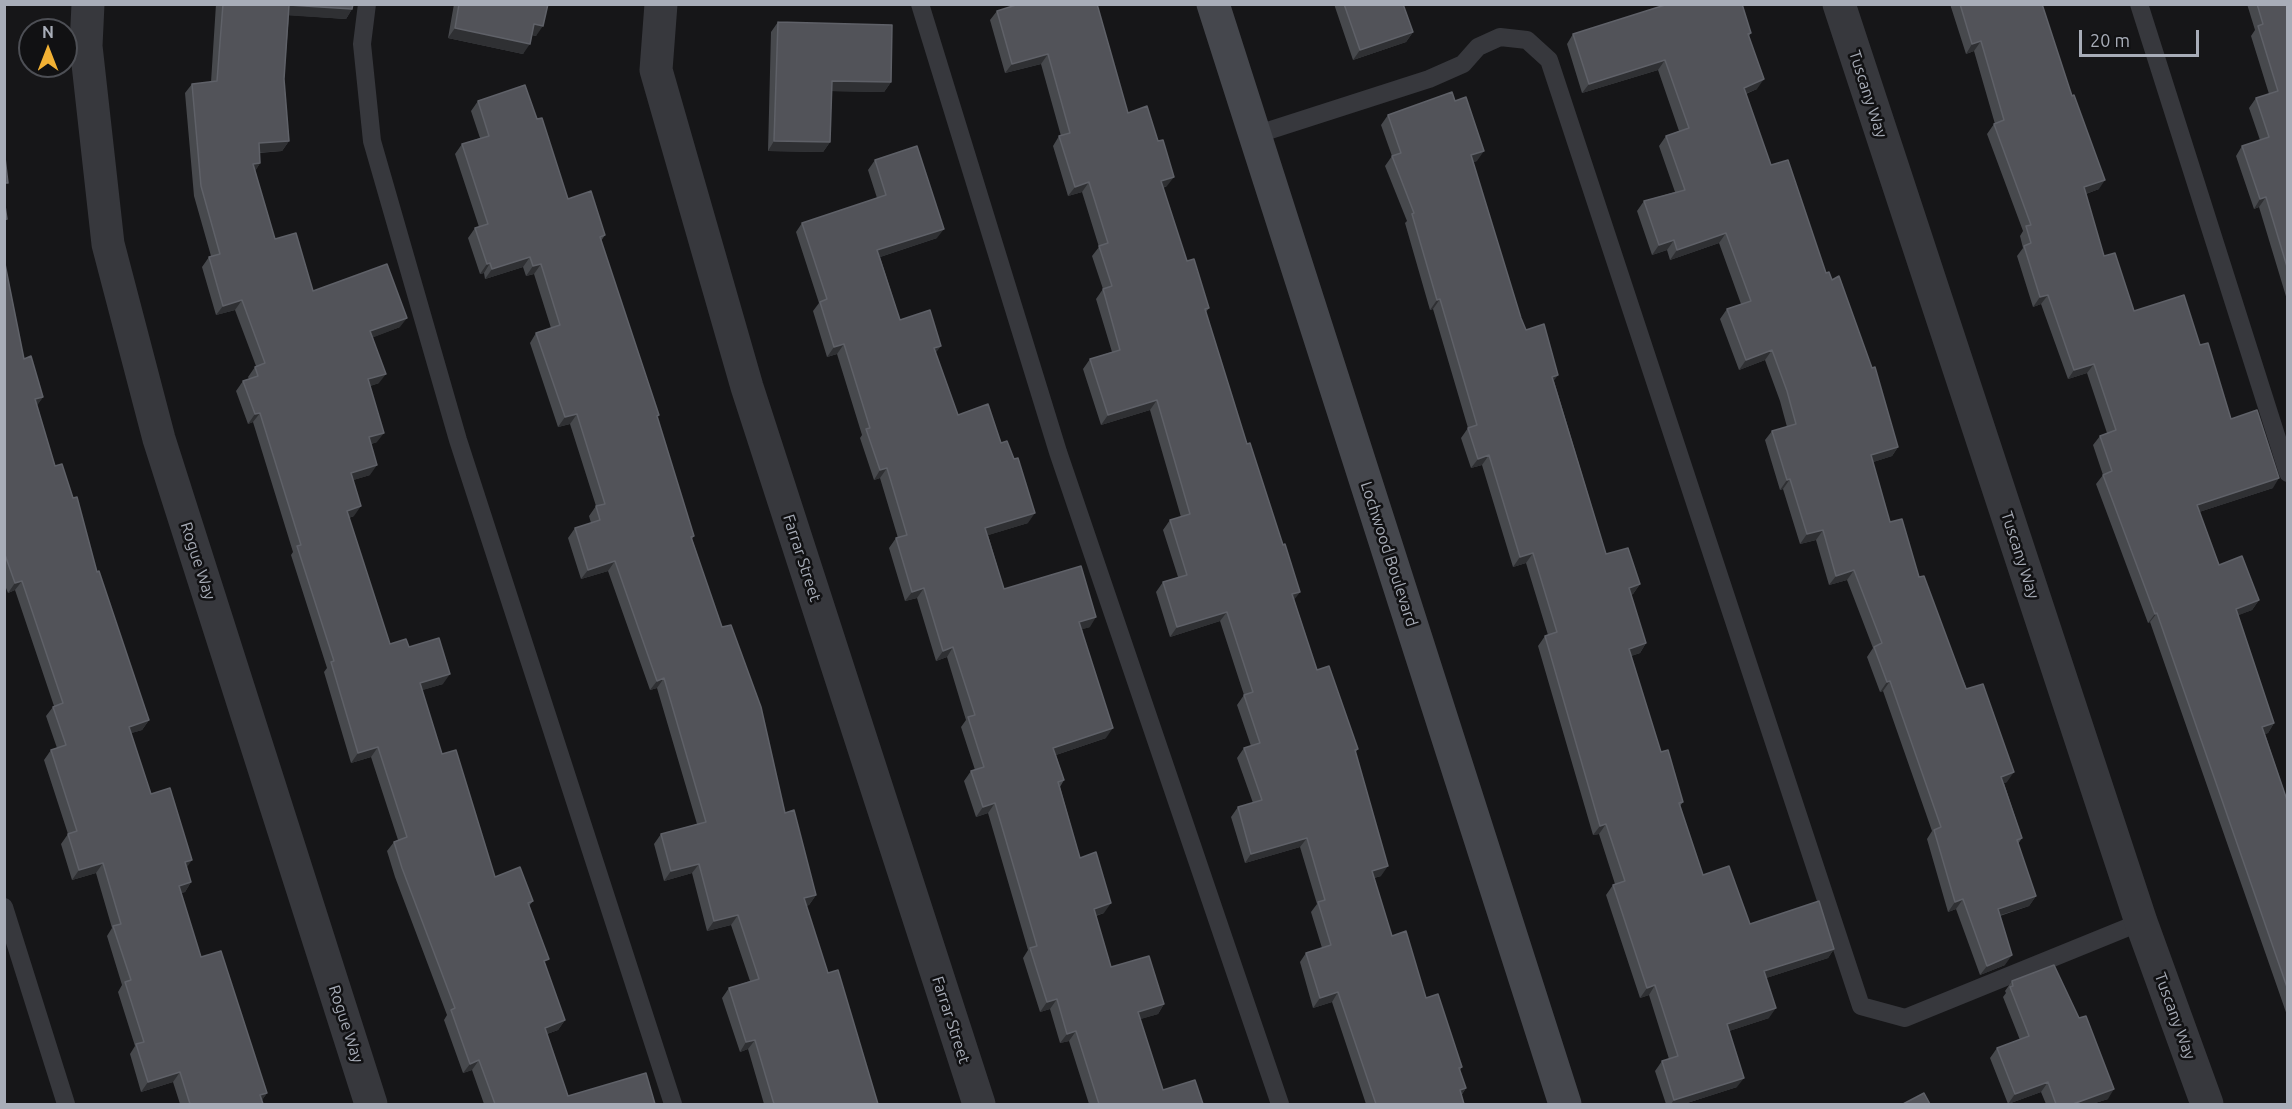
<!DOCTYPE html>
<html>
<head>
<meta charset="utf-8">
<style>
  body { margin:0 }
  #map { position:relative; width:2292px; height:1109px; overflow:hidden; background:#161618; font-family:Ubuntu,sans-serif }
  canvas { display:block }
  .frame { position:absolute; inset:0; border:6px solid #a8adb8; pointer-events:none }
  .north { position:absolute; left:18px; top:18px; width:60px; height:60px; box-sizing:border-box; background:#111113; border:2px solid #4d4f55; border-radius:50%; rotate:0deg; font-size:16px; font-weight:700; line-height:24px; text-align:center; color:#a8adb8 }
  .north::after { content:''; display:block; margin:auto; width:21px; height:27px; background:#f2b134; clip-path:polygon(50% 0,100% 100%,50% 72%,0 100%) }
  .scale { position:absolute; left:2079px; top:30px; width:120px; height:27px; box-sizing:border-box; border:3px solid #a8adb8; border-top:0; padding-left:8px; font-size:18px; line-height:21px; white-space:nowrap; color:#a8adb8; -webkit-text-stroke:4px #111113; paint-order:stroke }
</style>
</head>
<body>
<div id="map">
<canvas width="2292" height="1109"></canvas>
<div class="frame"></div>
<div class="north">N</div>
<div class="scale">20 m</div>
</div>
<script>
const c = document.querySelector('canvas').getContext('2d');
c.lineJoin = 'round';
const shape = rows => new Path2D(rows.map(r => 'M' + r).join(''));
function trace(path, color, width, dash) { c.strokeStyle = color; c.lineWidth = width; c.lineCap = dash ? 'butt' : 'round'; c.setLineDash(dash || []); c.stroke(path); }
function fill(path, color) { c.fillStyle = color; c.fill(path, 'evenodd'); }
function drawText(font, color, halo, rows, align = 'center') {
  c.font = font + ' Ubuntu,sans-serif'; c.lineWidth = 5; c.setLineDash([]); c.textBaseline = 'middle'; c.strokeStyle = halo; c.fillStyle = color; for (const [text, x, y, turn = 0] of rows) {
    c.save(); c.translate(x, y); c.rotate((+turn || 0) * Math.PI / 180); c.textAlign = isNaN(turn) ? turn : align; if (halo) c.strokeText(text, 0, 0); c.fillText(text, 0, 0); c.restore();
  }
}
trace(shape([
  [367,4,362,44,372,141,458,440,673,1104],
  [920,4,1058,452,1280,1104],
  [2139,4,2288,473],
  [1255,135,1429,79,1463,64,1478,47,1500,37,1527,40,1549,60,1861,1006,1905,1018,2141,922],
  [4,907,66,1104]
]), '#37383d', 18);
trace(shape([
  [88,4,86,46,108,244,159,439,371,1104],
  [661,4,656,70,747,387,979,1104],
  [1839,4,2141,922,2207,1104]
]), '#37383d', 33);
trace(shape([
  [1213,4,1565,1104]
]), '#45474d', 33);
fill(shape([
  [216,4,353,4,352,9,346,19,289,15,284,79,289,141,282,151,259,153,260,163,255,171,275,239,313,291,400,327,373,337,379,383,370,386,377,442,371,444,370,475,353,480,354,516,349,518,390,644,409,647,443,684,422,690,442,754,495,877,533,901,529,906,545,965,565,1020,558,1030,547,1034,568,1096,655,1104,484,1104,472,1070,463,1073,444,1020,447,1015,395,877,387,851,394,842,398,840,371,757,351,763,324,672,327,668,291,555,293,552,253,422,248,424,236,391,243,381,249,379,248,377,255,367,256,366,235,310,216,315,202,267,209,257,211,256,194,196,185,93,192,84,211,82],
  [454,4,548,4,536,36,532,35,523,54,448,38],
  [1334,4,1403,4,1413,32,1406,42,1353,60],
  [1665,4,1742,4,1751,33,1749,36,1757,89,1746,94,1771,165,1826,273,1898,447,1892,456,1873,462,1890,522,1919,577,2007,782,2004,783,2022,838,2018,844,2036,896,2029,906,2000,916,2005,965,1980,975,1956,909,1948,912,1927,839,1932,831,1883,691,1880,692,1867,657,1873,648,1847,580,1829,585,1816,540,1800,544,1783,489,1780,490,1765,440,1772,431,1787,427,1780,401,1765,360,1739,370,1720,319,1727,309,1741,304,1719,243,1670,260,1667,250,1652,255,1637,211,1644,201,1675,192,1659,146,1666,136,1679,131,1658,70,1582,93,1567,44,1573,34,1665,5],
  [1950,4,2042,4,2099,189,2086,194,2104,256,2134,311,2200,345,2231,419,2273,488,2199,512,2219,565,2259,600,2252,610,2238,615,2274,723,2268,733,2265,734,2288,803,2288,1018,2150,622,2148,623,2096,484,2103,475,2093,445,2100,436,2107,433,2087,373,2068,379,2041,304,2033,307,2017,256,2023,248,2020,236,2023,231,1987,134,1994,124,1995,124,1974,51,1966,54],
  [2247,4,2288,4,2288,303,2259,207,2254,209,2236,156,2242,146,2260,140,2249,108,2256,98,2269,94,2251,36,2255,30],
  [997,11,1128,113,1167,186,1163,188,1187,261,1209,308,1206,312,1247,444,1300,592,1294,599,1317,670,1358,749,1355,753,1381,876,1374,878,1392,936,1426,998,1462,1067,1460,1070,1466,1088,1461,1096,1464,1104,1366,1104,1332,1002,1313,1008,1300,962,1306,953,1322,948,1311,912,1317,904,1300,847,1245,863,1231,817,1238,807,1253,803,1237,758,1244,748,1251,746,1237,705,1244,695,1220,621,1170,637,1156,592,1163,582,1178,577,1163,530,1170,520,1181,517,1150,410,1101,425,1083,369,1090,359,1112,352,1096,299,1103,289,1092,256,1099,247,1082,192,1068,196,1053,146,1059,136,1061,136,1041,64,1005,73,990,20],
  [778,22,891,82,884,92,831,91,830,142,823,152,768,151,771,32],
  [478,101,537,119,568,199,605,235,601,241,694,536,692,539,785,813,816,895,809,905,806,906,828,973,878,1104,764,1104,748,1049,740,1052,722,998,729,988,750,981,731,925,707,931,692,873,664,881,654,844,661,834,697,824,657,688,650,690,608,571,581,579,568,538,575,528,591,523,589,516,596,506,570,424,558,427,530,343,536,333,551,328,534,274,526,276,523,267,485,279,484,273,480,274,468,238,475,228,479,227,455,154,462,144,480,138,471,111],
  [1388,115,1477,161,1473,162,1521,318,1526,330,1554,381,1606,554,1640,584,1633,594,1631,595,1646,643,1640,653,1631,656,1661,752,1683,802,1680,806,1703,875,1750,924,1834,949,1828,958,1766,978,1769,1018,1729,1031,1737,1087,1684,1104,1666,1104,1655,1071,1662,1061,1669,1059,1649,995,1640,998,1606,895,1613,885,1615,884,1599,834,1593,835,1538,646,1545,636,1548,635,1526,563,1513,567,1482,465,1471,468,1461,438,1468,428,1433,309,1430,310,1405,223,1407,221,1385,166,1392,156,1381,125],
  [875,160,937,238,880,257,900,320,936,353,958,415,1028,523,988,535,1004,589,1090,627,1082,629,1106,738,1056,755,1064,780,1060,787,1080,858,1104,913,1096,916,1111,967,1164,1004,1158,1014,1140,1019,1163,1090,1203,1104,1089,1104,1069,1041,1060,1043,1050,1009,1040,1012,1023,958,1028,950,988,813,976,817,964,781,971,771,975,770,961,727,966,720,947,657,936,661,917,598,905,601,889,548,896,538,898,538,880,478,874,480,860,438,862,435,837,354,827,357,813,311,819,303,796,232,802,223,877,198,868,170],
  [4,259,24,359,43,397,37,405,55,466,97,572,149,720,142,730,131,733,151,794,187,867,191,882,185,892,181,893,201,957,267,1093,262,1100,263,1104,180,1104,173,1082,141,1092,130,1054,135,1046,118,992,122,985,107,936,112,928,96,873,72,880,61,844,68,834,44,760,51,750,57,748,46,716,53,707,54,706,15,590,8,593,4,583],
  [2012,981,2108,1099,2092,1104,2046,1104,2041,1092,2008,1104,1990,1058,1997,1048,2020,1040,2003,997,2006,993,2005,991]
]), '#47494d');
fill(shape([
  [289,5,352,9,346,19,282,15],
  [534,24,543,26,536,36,527,34],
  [455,28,530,44,523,54,448,38],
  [1413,32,1406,42,1353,60,1360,50],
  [1981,41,1974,51,1966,54,1972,44],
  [1048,54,1041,64,1005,73,1012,64],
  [1665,60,1658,70,1582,93,1589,84],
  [1764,79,1757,89,1737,97,1744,88],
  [832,81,891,82,884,92,825,91],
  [289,141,282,151,252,153,259,143],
  [774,141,830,142,823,152,768,151],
  [1484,151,1477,161,1464,165,1471,155],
  [260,163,254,173,253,164],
  [1174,177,1167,186,1154,190,1161,181],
  [2105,180,2099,189,2077,197,2084,187],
  [1089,182,1082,192,1068,196,1075,187],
  [2266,197,2259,207,2254,209,2260,199],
  [944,229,937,238,871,260,877,250],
  [1726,233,1719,243,1670,260,1677,250],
  [1674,240,1667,250,1652,255,1659,245],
  [530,257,523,267,485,279,492,269],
  [490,263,484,273,480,274,487,264],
  [541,264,534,274,526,276,533,266],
  [2048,295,2041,304,2033,307,2040,297],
  [1440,299,1433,309,1430,310,1437,300],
  [242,300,235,310,216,315,223,306],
  [407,318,400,327,364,341,370,331],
  [844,344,837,354,827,357,834,347],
  [941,346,934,355,934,348],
  [1772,350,1765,360,1739,370,1746,360],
  [2094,364,2087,373,2068,379,2074,370],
  [386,374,379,383,361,389,368,379],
  [1558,375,1551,385,1552,377],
  [43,397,36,407,35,399],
  [1157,400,1150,410,1101,425,1108,415],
  [260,413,253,422,248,424,255,414],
  [577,414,570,424,558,427,565,417],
  [384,433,377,442,362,447,369,437],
  [1898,447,1892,456,1864,465,1871,455],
  [1489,455,1482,465,1471,468,1478,459],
  [377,465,370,475,344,483,351,473],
  [887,468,880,478,874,480,880,470],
  [2279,478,2273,488,2190,515,2197,505],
  [1790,479,1783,489,1780,490,1787,480],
  [361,506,354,516,340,521,347,511],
  [1035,513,1028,523,979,538,985,528],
  [1823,530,1816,540,1800,544,1807,534],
  [1533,553,1526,563,1513,567,1520,557],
  [615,561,608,571,581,579,588,570],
  [1854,570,1847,580,1829,585,1836,576],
  [22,581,15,590,8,593,15,583],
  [1640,584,1633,594,1622,597,1629,588],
  [924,588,917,598,905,601,912,592],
  [1300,592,1293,601,1292,594],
  [2259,600,2252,610,2229,619,2236,609],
  [1227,612,1220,621,1170,637,1177,627],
  [2157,613,2150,622,2148,623,2155,614],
  [1096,617,1090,627,1073,632,1079,622],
  [1646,643,1640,653,1622,659,1629,649],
  [953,647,947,657,936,661,943,651],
  [450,674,443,684,413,693,420,683],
  [664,678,657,688,650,690,657,681],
  [1890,681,1883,691,1880,692,1887,682],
  [149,720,142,730,122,736,129,727],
  [2274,723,2268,733,2256,737,2262,727],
  [1113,728,1106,738,1047,758,1053,748],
  [378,747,371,757,351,763,358,753],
  [2014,772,2007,782,1995,787,2001,777],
  [995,803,988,813,976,817,983,807],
  [1606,824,1599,834,1593,835,1600,826],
  [1307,838,1300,847,1245,863,1251,854],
  [192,860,185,870,185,862],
  [103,863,96,873,72,880,79,870],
  [699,864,692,873,664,881,671,871],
  [1388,866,1381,876,1365,880,1372,871],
  [191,882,185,892,172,896,179,886],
  [816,895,809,905,797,908,804,898],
  [2036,896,2029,906,1991,918,1998,909],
  [1963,899,1956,909,1948,912,1955,902],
  [1111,903,1104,913,1087,918,1094,909],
  [738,915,731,925,707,931,714,921],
  [1834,949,1828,958,1757,981,1764,971],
  [2012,955,2005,965,1980,975,1987,966],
  [1655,985,1649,995,1640,998,1647,988],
  [1338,992,1332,1002,1313,1008,1320,998],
  [1057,999,1050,1009,1040,1012,1047,1002],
  [1164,1004,1158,1014,1131,1022,1138,1012],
  [1776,1008,1769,1018,1720,1034,1727,1024],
  [565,1020,558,1030,538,1037,545,1028],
  [1076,1031,1069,1041,1060,1043,1067,1034],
  [755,1040,748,1049,740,1052,746,1042],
  [479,1060,472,1070,463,1073,470,1064],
  [180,1072,173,1082,141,1092,148,1082],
  [1744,1078,1737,1087,1684,1104,1671,1104,1674,1100],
  [2048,1082,2041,1092,2008,1104,2015,1094],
  [1466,1088,1459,1098,1460,1090],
  [2114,1089,2108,1099,2092,1104,2073,1104],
  [267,1093,260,1103,260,1095]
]), '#2f3033');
const building = shape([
  [223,4,353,4,352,9,289,5,284,79,289,141,259,143,260,163,253,164,275,239,296,233,313,291,387,264,407,318,370,331,386,374,368,379,384,433,369,437,377,465,351,473,361,506,347,511,390,644,406,639,409,647,439,638,450,674,420,683,442,754,456,750,495,877,520,867,533,901,528,903,549,959,544,961,565,1020,545,1028,568,1096,646,1073,655,1104,495,1104,479,1060,470,1064,451,1010,455,1008,402,868,394,842,407,837,378,747,358,753,331,662,334,661,297,546,301,545,260,413,255,414,243,381,258,376,255,367,265,363,242,300,223,306,209,257,220,254,201,186,192,84,217,81,223,4],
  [459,4,548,4,543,26,534,24,530,44,455,28,459,4],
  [1019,4,1097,4,1128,113,1147,106,1158,141,1163,140,1174,177,1161,181,1187,261,1194,259,1209,308,1205,309,1247,444,1250,443,1283,545,1285,544,1300,592,1292,594,1317,670,1329,666,1358,749,1355,750,1388,866,1372,871,1392,936,1406,931,1426,998,1438,994,1462,1067,1459,1068,1466,1088,1460,1090,1464,1104,1376,1104,1338,992,1320,998,1306,953,1331,945,1318,902,1325,900,1307,838,1251,854,1238,807,1262,800,1244,748,1260,743,1244,695,1253,692,1227,612,1177,627,1163,582,1187,575,1170,520,1190,514,1157,400,1108,415,1090,359,1120,350,1103,289,1112,286,1099,246,1108,243,1089,182,1075,187,1059,136,1070,133,1048,54,1012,64,997,11,1019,4],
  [1344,4,1403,4,1413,32,1360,50,1344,4],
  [1668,4,1742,4,1751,33,1748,34,1764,79,1744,88,1771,165,1788,160,1826,273,1829,272,1832,280,1839,276,1872,368,1875,367,1898,447,1871,455,1890,522,1902,519,1919,577,1924,576,1966,689,1983,684,2014,772,2001,777,2022,838,2017,840,2036,896,1998,909,2012,955,1987,966,1963,899,1955,902,1934,830,1941,827,1890,681,1887,682,1874,647,1882,643,1854,570,1836,576,1823,530,1807,534,1790,479,1787,480,1772,431,1796,424,1787,391,1772,350,1746,360,1727,309,1751,301,1726,233,1677,250,1674,240,1659,245,1644,201,1685,190,1666,136,1689,128,1665,60,1589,84,1573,34,1668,4],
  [1960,4,2042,4,2072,96,2074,95,2105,180,2084,187,2104,256,2115,253,2134,311,2184,295,2200,345,2208,343,2231,419,2257,410,2279,478,2197,505,2219,565,2242,556,2259,600,2236,609,2274,723,2262,727,2288,803,2288,990,2157,613,2155,614,2103,475,2112,471,2100,436,2116,430,2094,364,2074,370,2048,295,2040,297,2024,246,2031,243,2026,226,2031,225,1994,124,2004,120,1981,41,1972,44,1960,4],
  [2257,4,2288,4,2288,270,2266,197,2260,199,2242,146,2269,137,2256,98,2278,91,2258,26,2263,24,2257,4],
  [778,22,892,25,891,82,832,81,830,142,774,141,778,22],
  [525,85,537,119,542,118,568,199,591,191,605,235,600,237,659,415,657,416,694,536,691,537,722,627,731,625,761,707,785,813,794,810,816,895,804,898,828,973,838,970,878,1104,774,1104,755,1040,746,1042,729,988,759,979,738,915,714,921,699,864,671,871,661,834,706,822,664,678,657,681,615,561,588,570,575,528,600,520,596,506,605,504,577,414,565,417,536,333,560,325,541,264,533,266,530,257,492,269,490,263,487,264,475,228,488,224,462,144,489,136,478,101,525,85],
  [1452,92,1455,101,1466,97,1484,151,1471,155,1521,318,1526,330,1544,324,1558,375,1552,377,1606,554,1628,548,1640,584,1629,588,1646,643,1629,649,1661,752,1668,750,1683,802,1679,803,1703,875,1729,866,1750,924,1819,901,1834,949,1764,971,1776,1008,1727,1024,1744,1078,1674,1100,1662,1061,1678,1056,1655,985,1647,988,1613,885,1625,881,1606,824,1600,826,1545,636,1557,632,1533,553,1520,557,1489,455,1478,459,1468,428,1477,425,1440,299,1437,300,1412,214,1414,213,1392,156,1401,153,1388,115,1452,92],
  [917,146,944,229,877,250,900,320,930,310,941,346,934,348,958,415,988,404,1001,443,1007,441,1014,459,1018,458,1035,513,985,528,1004,589,1081,566,1096,617,1079,622,1113,728,1053,748,1064,780,1058,782,1080,858,1096,852,1111,903,1094,909,1111,967,1149,956,1164,1004,1138,1012,1163,1090,1195,1080,1203,1104,1099,1104,1076,1031,1067,1034,1057,999,1047,1002,1030,948,1037,946,995,803,983,807,971,771,984,767,968,717,975,715,953,647,943,651,924,588,912,592,896,538,907,535,887,468,880,470,866,429,870,428,844,344,834,347,820,302,827,299,802,223,886,195,875,160,917,146],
  [4,149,8,183,4,183,4,149],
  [4,199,7,219,4,220,4,199],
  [4,259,24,359,31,356,43,397,35,399,55,466,62,464,73,498,77,497,97,572,99,571,149,720,129,727,151,794,170,788,192,860,185,862,191,882,179,886,201,957,221,951,267,1093,260,1095,263,1104,190,1104,180,1072,148,1082,136,1044,144,1042,125,982,131,980,113,926,121,924,103,863,79,870,68,834,77,831,51,750,66,745,53,707,63,703,22,581,15,583,4,552,4,259],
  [2054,965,2079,1018,2086,1016,2114,1089,2073,1104,2056,1104,2048,1082,2015,1094,1997,1048,2029,1036,2010,987,2013,986,2012,981,2054,965],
  [1924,1093,1930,1104,1903,1104,1924,1093]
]);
fill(building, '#525359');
trace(building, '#5f6168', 1.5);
drawText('16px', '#a8adb8', '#111113', [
  ["Tuscany Way",1868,94,72],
  ["Lochwood Boulevard",1389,554,72],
  ["Tuscany Way",2020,555,72],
  ["Farrar Street",802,558,72],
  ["Rogue Way",198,561,72],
  ["Tuscany Way",2175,1016,70],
  ["Farrar Street",951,1020,72],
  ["Rogue Way",346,1024,72]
]);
</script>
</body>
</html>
